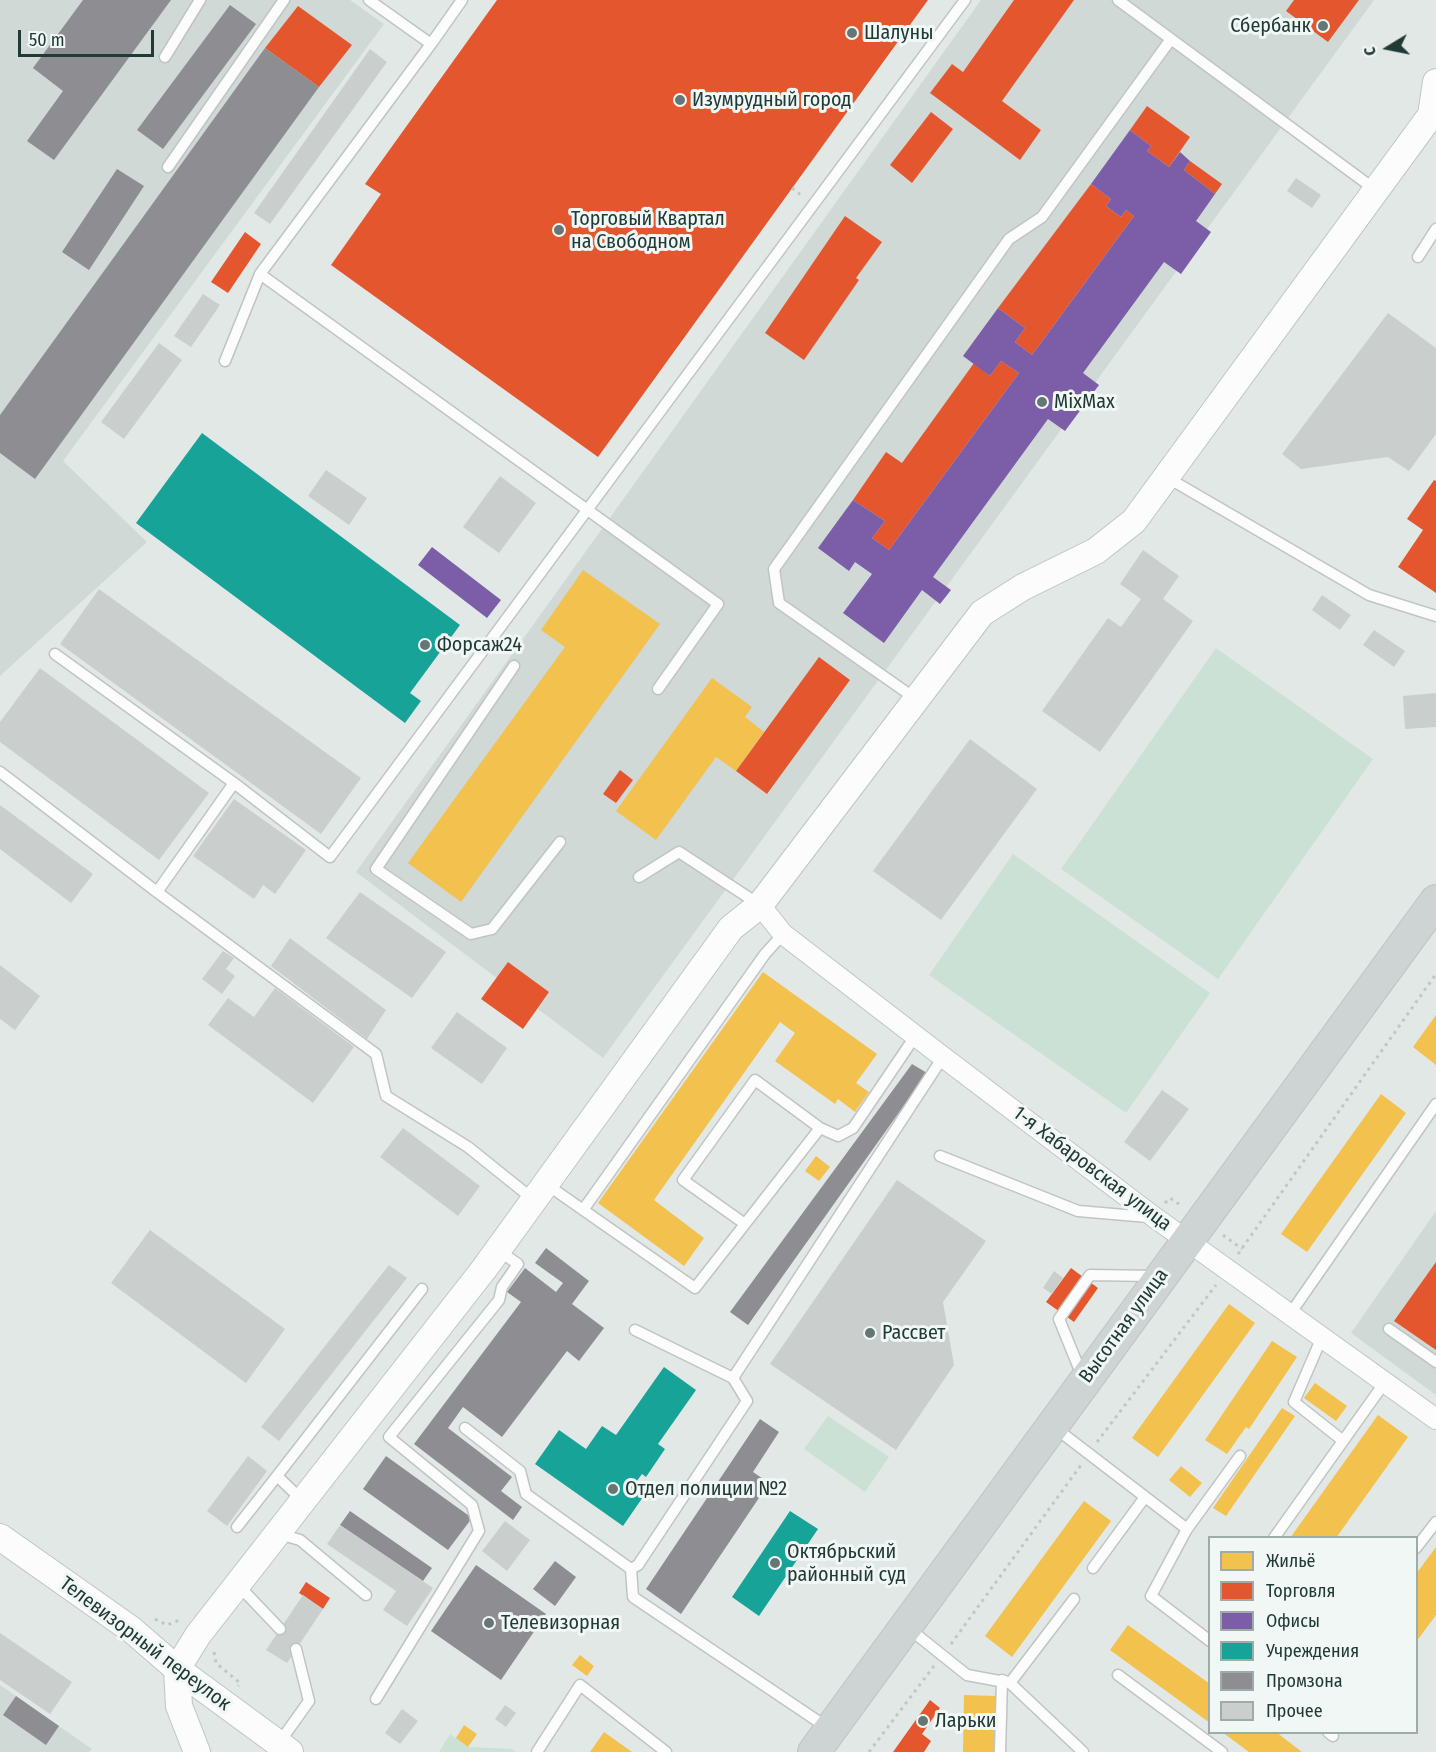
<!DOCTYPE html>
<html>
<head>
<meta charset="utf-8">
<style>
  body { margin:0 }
  #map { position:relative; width:1436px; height:1752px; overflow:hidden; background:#e2e8e6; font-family:"Fira Sans Condensed",sans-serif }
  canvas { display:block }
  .legend { position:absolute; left:1208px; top:1536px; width:210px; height:198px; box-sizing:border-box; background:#f0f7f5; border:2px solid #9daba9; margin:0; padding:8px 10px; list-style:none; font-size:18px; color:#213a36 }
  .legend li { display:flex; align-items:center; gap:12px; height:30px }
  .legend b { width:30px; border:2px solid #9daba9 }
  .north { position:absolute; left:1358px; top:18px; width:60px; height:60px; -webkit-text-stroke:4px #f0f7f5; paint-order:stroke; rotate:260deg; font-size:16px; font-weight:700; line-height:24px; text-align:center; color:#213a36 }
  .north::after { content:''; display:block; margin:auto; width:21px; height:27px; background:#213a36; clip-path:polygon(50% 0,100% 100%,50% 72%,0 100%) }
  .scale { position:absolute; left:18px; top:30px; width:136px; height:27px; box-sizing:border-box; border:3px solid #213a36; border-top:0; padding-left:8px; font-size:18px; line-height:21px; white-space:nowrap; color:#213a36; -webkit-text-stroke:4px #f0f7f5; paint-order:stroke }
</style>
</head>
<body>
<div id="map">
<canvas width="1436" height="1752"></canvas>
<ul class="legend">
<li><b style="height:16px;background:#f2c14e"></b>Жильё</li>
<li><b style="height:16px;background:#e4572e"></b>Торговля</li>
<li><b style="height:16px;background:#7b5ea7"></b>Офисы</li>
<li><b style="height:16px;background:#17a398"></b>Учреждения</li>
<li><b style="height:16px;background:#8d8d92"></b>Промзона</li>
<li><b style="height:16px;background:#cacfcd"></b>Прочее</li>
</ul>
<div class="north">С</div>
<div class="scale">50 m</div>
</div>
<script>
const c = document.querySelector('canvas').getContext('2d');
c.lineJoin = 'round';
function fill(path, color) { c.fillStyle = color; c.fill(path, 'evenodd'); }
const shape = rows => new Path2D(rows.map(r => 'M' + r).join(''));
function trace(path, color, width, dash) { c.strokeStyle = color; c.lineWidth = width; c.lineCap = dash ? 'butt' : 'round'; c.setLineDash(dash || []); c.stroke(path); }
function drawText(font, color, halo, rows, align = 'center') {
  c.font = font + ' "Fira Sans Condensed",sans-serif'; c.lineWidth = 6; c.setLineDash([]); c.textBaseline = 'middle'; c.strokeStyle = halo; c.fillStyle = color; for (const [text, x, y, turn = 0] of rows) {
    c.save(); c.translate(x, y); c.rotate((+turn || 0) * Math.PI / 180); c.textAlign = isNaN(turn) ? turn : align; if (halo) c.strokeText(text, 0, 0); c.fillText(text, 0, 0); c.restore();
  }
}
fill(shape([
  [0,0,350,0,384,24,63,461,147,542,0,676],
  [981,0,1374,0,603,1058,356,872],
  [1436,1211,1436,1395,1351,1333],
  [0,1685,92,1749,89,1752,0,1752]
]), '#d0d9d6');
fill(shape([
  [1216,648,1373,759,1218,979,1061,869],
  [1013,854,1210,993,1126,1113,929,975],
  [828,1416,889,1457,865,1492,804,1449],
  [450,1734,468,1747,512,1749,516,1752,439,1752]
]), '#cce1d5');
fill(shape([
  [583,570,660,624,461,902,408,863,565,647,541,630],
  [712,678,752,707,745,717,764,732,736,771,716,757,656,840,616,811],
  [763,972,877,1054,856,1083,869,1092,855,1112,838,1099,835,1104,775,1061,795,1033,780,1022,654,1200,704,1238,684,1266,598,1203],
  [1436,1015,1436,1065,1413,1047],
  [1381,1094,1406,1113,1307,1252,1281,1234],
  [816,1156,830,1167,819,1181,805,1171],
  [1229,1304,1255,1323,1158,1457,1132,1438],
  [1272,1341,1297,1357,1249,1429,1246,1427,1227,1454,1205,1440],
  [1315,1383,1347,1406,1336,1421,1304,1398],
  [1282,1408,1295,1416,1226,1516,1213,1508],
  [1378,1415,1408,1437,1336,1538,1290,1538],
  [1181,1466,1202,1483,1190,1497,1169,1480],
  [1084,1501,1111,1521,1012,1657,985,1636],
  [1436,1547,1436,1615,1416,1642,1416,1574],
  [1128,1625,1210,1684,1210,1723,1110,1650],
  [580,1655,594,1666,587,1676,572,1665],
  [964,1695,997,1696,995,1752,963,1752],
  [464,1725,477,1734,468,1747,456,1738],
  [604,1732,632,1752,590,1752],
  [1222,1732,1276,1732,1302,1752,1249,1752]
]), '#f2c14e');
fill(shape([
  [497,0,928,0,598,457,331,265,381,194,365,184],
  [1014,0,1074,0,1002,101,1041,130,1020,160,930,93,952,64,963,72],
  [1294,0,1359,0,1328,42,1286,11],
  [298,6,352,45,319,87,265,48],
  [1147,106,1190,137,1169,167,1147,151,1151,146,1130,130],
  [931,112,953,129,912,183,890,165],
  [1190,161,1222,184,1215,194,1184,170],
  [1091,184,1111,199,1106,206,1121,217,1126,210,1134,216,1032,355,1015,342,1025,328,998,308],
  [845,216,882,242,856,278,859,280,804,360,765,333],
  [245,232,261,244,228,293,211,282],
  [1001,361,1019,373,889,550,872,538,885,521,853,500,886,452,902,463,974,363,990,376],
  [1434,480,1436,481,1436,593,1398,567,1423,530,1407,519],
  [819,657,850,680,767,794,736,771],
  [620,770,633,780,616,803,603,794],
  [508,962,549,992,523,1029,481,999],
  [1436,1262,1436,1350,1394,1321],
  [1071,1268,1098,1288,1074,1322,1046,1302],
  [306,1582,330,1598,323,1609,299,1593],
  [930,1700,940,1708,922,1734,931,1741,924,1752,893,1752]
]), '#e4572e');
fill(shape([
  [1130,130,1151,146,1147,151,1169,167,1180,152,1190,161,1184,170,1215,194,1196,221,1211,232,1181,274,1164,262,1083,373,1099,385,1065,431,1048,419,933,577,951,590,940,604,922,590,884,643,843,613,872,574,855,562,849,571,818,548,853,500,885,521,872,538,889,550,1019,373,1001,361,990,376,963,356,998,308,1025,328,1015,342,1032,355,1134,216,1126,210,1121,217,1106,206,1111,199,1091,184],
  [432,547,501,600,487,618,418,565]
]), '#7b5ea7');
fill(shape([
  [202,433,460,625,410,693,421,701,405,723,136,523],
  [664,1367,696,1390,658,1444,665,1449,646,1477,642,1474,631,1489,643,1497,623,1526,535,1464,559,1430,586,1449,602,1426,616,1435],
  [790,1511,818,1529,759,1616,732,1597]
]), '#17a398');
fill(shape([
  [83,0,171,0,54,160,27,141,63,91,33,68],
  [230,5,256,24,163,149,137,130],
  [265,48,319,87,35,479,0,453,0,415],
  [117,169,144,186,89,270,62,252],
  [912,1064,927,1073,748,1325,730,1312],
  [546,1248,589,1281,572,1304,604,1328,579,1361,567,1351,502,1437,463,1407,448,1428,512,1477,501,1491,522,1507,513,1520,414,1444,521,1302,507,1292,525,1268,556,1292,563,1283,535,1263],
  [760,1419,779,1432,753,1472,769,1483,681,1614,646,1589],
  [386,1456,472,1518,448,1550,363,1489],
  [350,1511,432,1568,423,1581,340,1525],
  [555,1561,576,1577,555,1606,533,1589],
  [476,1565,546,1614,501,1680,431,1631],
  [16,1696,59,1726,46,1745,3,1715]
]), '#8d8d92');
fill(shape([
  [370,49,387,62,270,224,254,213],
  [1296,178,1321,195,1312,208,1287,191],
  [203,294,220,305,191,347,174,336],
  [1388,313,1436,348,1436,434,1409,471,1388,457,1301,469,1282,454],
  [159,343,182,360,124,439,101,422],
  [326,470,367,498,349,525,308,496],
  [500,476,536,503,499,553,463,527],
  [1143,550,1179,576,1163,599,1193,621,1100,752,1042,711,1108,618,1121,627,1141,599,1120,584],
  [99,589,361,778,321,834,60,644],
  [1322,595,1351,615,1340,630,1312,610],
  [1374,630,1405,651,1394,667,1363,645],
  [40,668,209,793,159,860,0,742,0,722],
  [1436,693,1436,727,1405,729,1403,696],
  [970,739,1037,789,941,920,873,871],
  [234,799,306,850,275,894,263,885,254,899,193,856],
  [0,805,93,874,71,903,0,849],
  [360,892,446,952,412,998,326,938],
  [290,938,386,1010,367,1039,271,966],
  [223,951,234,958,226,969,235,976,222,994,202,979],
  [0,965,40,996,15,1030,0,1019],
  [275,988,354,1047,313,1103,208,1025,228,998,254,1017],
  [457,1012,507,1048,482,1084,431,1048],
  [1162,1090,1189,1109,1150,1161,1124,1142],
  [403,1128,480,1186,458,1216,380,1157],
  [897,1180,986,1241,943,1302,954,1365,896,1450,770,1364],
  [150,1230,285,1329,246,1383,111,1283],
  [389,1265,407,1278,279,1441,261,1427],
  [1054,1271,1063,1278,1052,1294,1043,1288],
  [248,1456,267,1471,227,1526,207,1511],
  [505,1521,530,1540,507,1571,482,1551],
  [340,1525,433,1588,407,1626,383,1610,396,1591,327,1544],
  [303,1595,323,1609,287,1663,266,1650],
  [0,1633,72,1682,50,1714,0,1680],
  [505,1705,516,1713,506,1727,495,1719],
  [402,1709,418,1721,400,1744,385,1733]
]), '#cacfcd');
const service = shape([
  [369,0,431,44,260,274,718,604,658,689],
  [1118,0,1377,191],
  [431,44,462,0],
  [165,57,200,0],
  [168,167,284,0],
  [1418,257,1436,229],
  [225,361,260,274],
  [1168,478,1369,595,1436,616],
  [55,654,234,783],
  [514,666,376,869,471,934,492,929,560,842],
  [916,699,779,603,774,569,1009,239,1042,217,1171,39],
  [0,772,157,892],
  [639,877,679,852,760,905],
  [940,1156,1078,1211,1148,1217],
  [546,1184,695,1288,745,1224,683,1180,755,1080,820,1128,838,1136,853,1128,916,1035],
  [534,1200,468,1147,386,1096,376,1054,157,892,234,783,330,857,965,0],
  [583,1210,765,954,783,934],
  [745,1224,820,1128],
  [1290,1314,1436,1104],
  [1389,1329,1436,1362],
  [1322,1337,1294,1402,1342,1440],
  [733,1378,943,1057],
  [1083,1378,1059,1319,1090,1275,1154,1276],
  [1054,1427,1187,1529,1240,1456],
  [465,1428,520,1471,526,1494,631,1569,633,1597,828,1728],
  [302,1500,277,1476,422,1289],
  [237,1527,277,1476],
  [1187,1529,1151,1596,1210,1641],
  [279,1534,300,1540,366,1595],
  [1274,1538,1385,1382],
  [1416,1548,1436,1522],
  [1093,1568,1145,1497],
  [631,1569,638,1565,747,1401,733,1378,635,1330],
  [238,1585,280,1629],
  [907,1627,967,1675,1010,1683,1083,1752],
  [1118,1675,1222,1752],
  [376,1699,479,1531,472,1505,389,1437,499,1300,502,1287,518,1264,499,1251],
  [1328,1732,1333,1736],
  [279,1743,309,1701,296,1649],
  [537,1752,580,1685,666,1752],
  [1000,1752,1002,1680,1010,1683,1074,1599]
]);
const minor = shape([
  [760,905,783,934,943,1057,1154,1217,1436,1419]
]);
const tertiary = shape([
  [0,1537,132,1630,177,1669,290,1752],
  [197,1752,179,1706,177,1669,198,1635,484,1269,731,928,760,905,982,613,1023,587,1096,551,1134,521,1431,115,1436,82]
]);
const primary = shape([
  [814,1752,1436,901]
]);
trace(service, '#bfc5c3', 13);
trace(minor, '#bfc5c3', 22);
trace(tertiary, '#bfc5c3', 28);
trace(primary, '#bcc4c3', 34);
trace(shape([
  [792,188,802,196],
  [1165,1203,1170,1198,1182,1206],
  [1223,1235,1242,1249],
  [1238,1254,1436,974],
  [1097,1442,1216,1285],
  [155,1619,167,1625,177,1621,180,1623],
  [951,1644,1081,1465],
  [214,1652,216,1663,240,1683,238,1686],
  [869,1752,934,1666]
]), '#c0c8c6', 3, [3, 4.5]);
trace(service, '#fbfcfb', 10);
trace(minor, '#fbfcfb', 20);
trace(tertiary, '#fbfcfb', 26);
trace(primary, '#cdd4d3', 32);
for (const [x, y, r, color] of [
  [1323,26,6,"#657774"],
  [852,33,6,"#657774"],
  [680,100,6,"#657774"],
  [559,230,6,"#657774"],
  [1042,402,6,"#657774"],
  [425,645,6,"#657774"],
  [870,1333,6,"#657774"],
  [613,1489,6,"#657774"],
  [775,1563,6,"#657774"],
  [489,1623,6,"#657774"],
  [923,1721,6,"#657774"]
]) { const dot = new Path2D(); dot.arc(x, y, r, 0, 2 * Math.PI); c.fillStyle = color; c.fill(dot); trace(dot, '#f0f7f5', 2); }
drawText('20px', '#213a36', '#f0f7f5', [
  ["Сбербанк",1311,26,"right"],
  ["Шалуны",864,33],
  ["Изумрудный город",692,100],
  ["Торговый Квартал",571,219],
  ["на Свободном",571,242],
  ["MixMax",1054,402],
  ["Форсаж24",437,645],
  ["Рассвет",882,1333],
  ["Отдел полиции №2",625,1489],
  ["Октябрьский",787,1552],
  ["районный суд",787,1575],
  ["Телевизорная",501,1623],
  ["Ларьки",935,1721]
], 'left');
drawText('20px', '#213a36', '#f0f7f5', [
  ["1-я Хабаровская улица",1092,1169,37],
  ["Высотная улица",1124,1326,-54],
  ["Телевизорный переулок",145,1644,37]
]);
</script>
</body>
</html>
